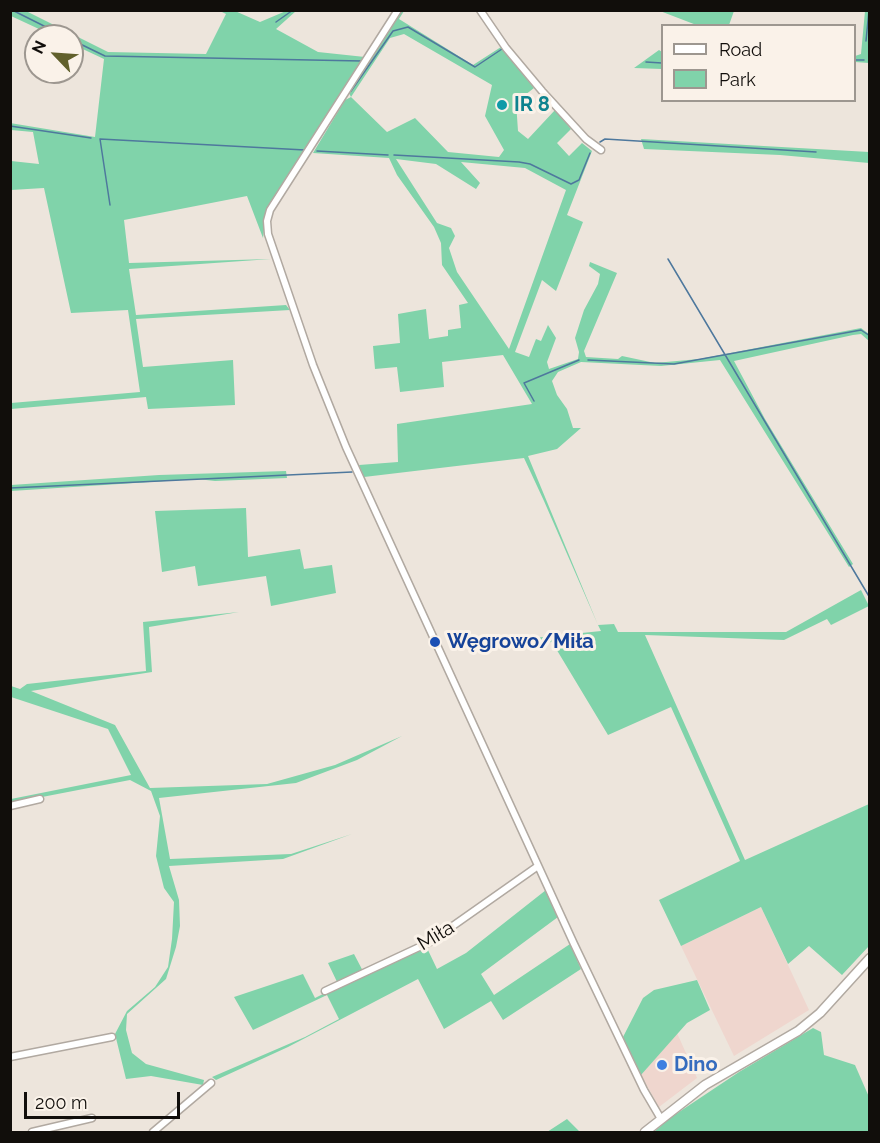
<!DOCTYPE html>
<html>
<head>
<meta charset="utf-8">
<style>
  body { margin:0 }
  #map { position:relative; width:880px; height:1143px; overflow:hidden; background:#ede5dc; font-family:Raleway,sans-serif }
  canvas { display:block }
  .frame { position:absolute; inset:0; border:12px solid #110e0b; pointer-events:none }
  .legend { position:absolute; left:661px; top:24px; width:195px; height:78px; box-sizing:border-box; background:#faf2e9; border:2px solid #9d9790; margin:0; padding:8px 10px; list-style:none; font-size:18px; color:#110e0b }
  .legend li { display:flex; align-items:center; gap:12px; height:30px }
  .legend b { width:30px; border:2px solid #9d9790 }
  .north { position:absolute; left:24px; top:24px; width:60px; height:60px; box-sizing:border-box; background:#faf2e9; border:2px solid #9d9790; border-radius:50%; rotate:295deg; font-size:16px; font-weight:700; line-height:24px; text-align:center; color:#110e0b }
  .north::after { content:''; display:block; margin:auto; width:21px; height:27px; background:#61602c; clip-path:polygon(50% 0,100% 100%,50% 72%,0 100%) }
  .scale { position:absolute; left:24px; top:1092px; width:156px; height:27px; box-sizing:border-box; border:3px solid #110e0b; border-top:0; padding-left:8px; font-size:18px; line-height:21px; white-space:nowrap; color:#110e0b; -webkit-text-stroke:4px #faf2e9; paint-order:stroke }
</style>
</head>
<body>
<div id="map">
<canvas width="880" height="1143"></canvas>
<div class="frame"></div>
<ul class="legend">
<li><b style="height:8px;background:#fff"></b>Road</li>
<li><b style="height:16px;background:#80d3aa"></b>Park</li>
</ul>
<div class="north">N</div>
<div class="scale">200 m</div>
</div>
<script>
const c = document.querySelector('canvas').getContext('2d');
c.lineJoin = 'round';
function fill(path, color) { c.fillStyle = color; c.fill(path, 'evenodd'); }
const shape = rows => new Path2D(rows.map(r => 'M' + r).join(''));
function trace(path, color, width, dash) { c.strokeStyle = color; c.lineWidth = width; c.lineCap = dash ? 'butt' : 'round'; c.setLineDash(dash || []); c.stroke(path); }
function drawText(font, color, halo, rows, align = 'center') {
  c.font = font + ' Raleway,sans-serif'; c.lineWidth = 6; c.setLineDash([]); c.textBaseline = 'middle'; c.strokeStyle = halo; c.fillStyle = color; for (const [text, x, y, turn = 0] of rows) {
    c.save(); c.translate(x, y); c.rotate((+turn || 0) * Math.PI / 180); c.textAlign = isNaN(turn) ? turn : align; if (halo) c.strokeText(text, 0, 0); c.fillText(text, 0, 0); c.restore();
  }
}
fill(shape([
  [761,907,809,1010,734,1056,681,946],
  [677,1033,697,1078,659,1107,641,1075]
]), '#efd6ce');
fill(shape([
  [11,11,26,11,108,52,206,54,226,14,220,11,235,11,260,22,286,11,296,11,276,29,318,52,365,57,266,214,263,238,247,196,124,220,129,263,271,259,129,269,136,315,286,305,290,310,136,319,143,367,233,360,235,405,148,409,146,397,11,409,11,403,140,392,128,310,71,313,44,188,11,190,11,161,39,164,33,132,11,130,10,123,95,137,104,59,72,44,72,36,54,36,11,16],
  [401,11,404,11,399,19,473,65,501,47,534,88,516,102,518,131,528,139,555,110,571,129,557,143,569,156,582,143,592,151,567,215,583,222,556,291,542,280,515,352,529,357,536,339,541,341,548,325,556,338,547,362,549,369,578,359,579,352,575,338,584,310,598,284,600,274,589,266,590,262,617,273,584,351,586,357,618,359,622,356,655,363,699,359,861,328,869,334,869,341,861,334,853,335,734,361,765,419,853,564,849,567,720,360,661,366,581,362,558,372,552,381,557,395,567,409,573,428,581,428,557,449,528,456,598,625,614,624,618,632,786,632,861,590,869,606,831,625,827,619,784,640,645,635,745,860,869,804,869,946,842,975,809,946,788,964,761,907,681,946,659,900,740,861,671,707,608,735,552,642,491,648,485,643,601,631,598,625,544,501,524,458,364,477,359,465,398,462,397,424,532,404,503,355,442,362,444,387,400,392,397,367,375,369,373,346,400,343,398,314,426,309,429,339,448,336,448,330,461,328,459,305,468,303,442,265,441,243,434,227,397,175,389,158,313,153,345,100,351,97,349,93],
  [404,34,492,85,485,116,504,150,499,157,448,152,415,118,387,132,351,97,390,38],
  [396,159,436,164,476,189,480,183,461,162,525,168,566,190,509,349,457,272,449,248,455,236,451,228,437,223],
  [660,11,734,10,734,11,729,25,699,26],
  [865,11,869,11,869,63,855,62,855,56,861,54],
  [659,50,662,52,662,69,634,68],
  [641,139,869,152,869,163,780,155,644,149],
  [286,471,287,478,215,481,197,479,11,491,11,485,159,475],
  [246,508,248,557,300,549,304,569,332,565,336,593,271,606,266,576,198,586,195,566,162,572,155,511],
  [239,612,149,627,152,672,31,691,115,725,150,788,267,784,335,765,402,736,357,760,296,783,159,798,170,859,291,854,352,834,283,859,169,866,179,900,180,926,176,947,166,979,127,1014,126,1030,132,1053,146,1064,204,1080,203,1085,151,1076,126,1079,115,1034,127,1011,155,987,168,967,172,939,174,902,164,888,156,856,160,816,151,791,130,780,11,803,11,799,131,775,108,729,11,697,11,686,20,689,27,684,146,671,143,622],
  [546,890,558,917,481,974,494,995,570,944,581,969,503,1020,491,1001,444,1029,418,979,288,1047,216,1080,212,1077,305,1037,339,1019,327,995,253,1030,234,997,303,974,315,998,339,986,328,963,354,954,365,975,427,948,437,969,466,953],
  [697,980,710,1010,687,1023,641,1075,623,1037,643,998,654,990],
  [813,1028,821,1032,824,1055,855,1065,869,1097,869,1132,654,1132,670,1118,739,1072],
  [567,1119,580,1132,547,1132]
]), '#80d3aa');
trace(shape([
  [12,10,64,36],
  [276,22,293,10],
  [72,40,105,56,362,61],
  [866,41,869,10],
  [854,60,864,60],
  [646,62,662,63],
  [351,91,393,31,408,27,475,67,502,49],
  [10,126,91,138],
  [600,142,605,139,816,152],
  [317,151,388,155],
  [394,155,519,162,530,164,571,184,579,180,590,153],
  [110,205,100,139,305,150],
  [668,259,870,598],
  [588,360,674,364,861,330,870,336],
  [534,401,524,383,579,360],
  [10,488,352,472]
]), '#4e789d', 1.5);
const street = shape([
  [398,10,270,210,267,221,268,234,313,365,346,447,574,944,644,1090,661,1119],
  [480,10,506,48,542,91,586,139,601,150],
  [10,806,40,799],
  [325,991,430,942,538,866],
  [10,1057,112,1037],
  [32,1132,92,1118],
  [153,1132,211,1083]
]);
const secondary = shape([
  [645,1132,705,1085,798,1031,820,1013,870,958]
]);
trace(street, '#b1a9a1', 9);
trace(secondary, '#b1a9a1', 11);
trace(street, '#fff', 6);
trace(secondary, '#fff', 8);
for (const [x, y, r, color] of [
  [502,105,6,"#0f9aa8"],
  [435,642,6,"#1a4fb4"],
  [662,1065,6,"#3f7fe0"]
]) { const dot = new Path2D(); dot.arc(x, y, r, 0, 2 * Math.PI); c.fillStyle = color; c.fill(dot); trace(dot, '#faf2e9', 2); }
drawText('bold 20px', '#0d838f', '#faf2e9', [
  ["IR 8",514,105]
], 'left');
drawText('bold 20px', '#164399', '#faf2e9', [
  ["Węgrowo/Miła",447,642]
], 'left');
drawText('20px', '#110e0b', '#faf2e9', [
  ["Miła",436,936,-31]
]);
drawText('bold 20px', '#366cbe', '#faf2e9', [
  ["Dino",674,1065]
], 'left');
</script>
</body>
</html>
